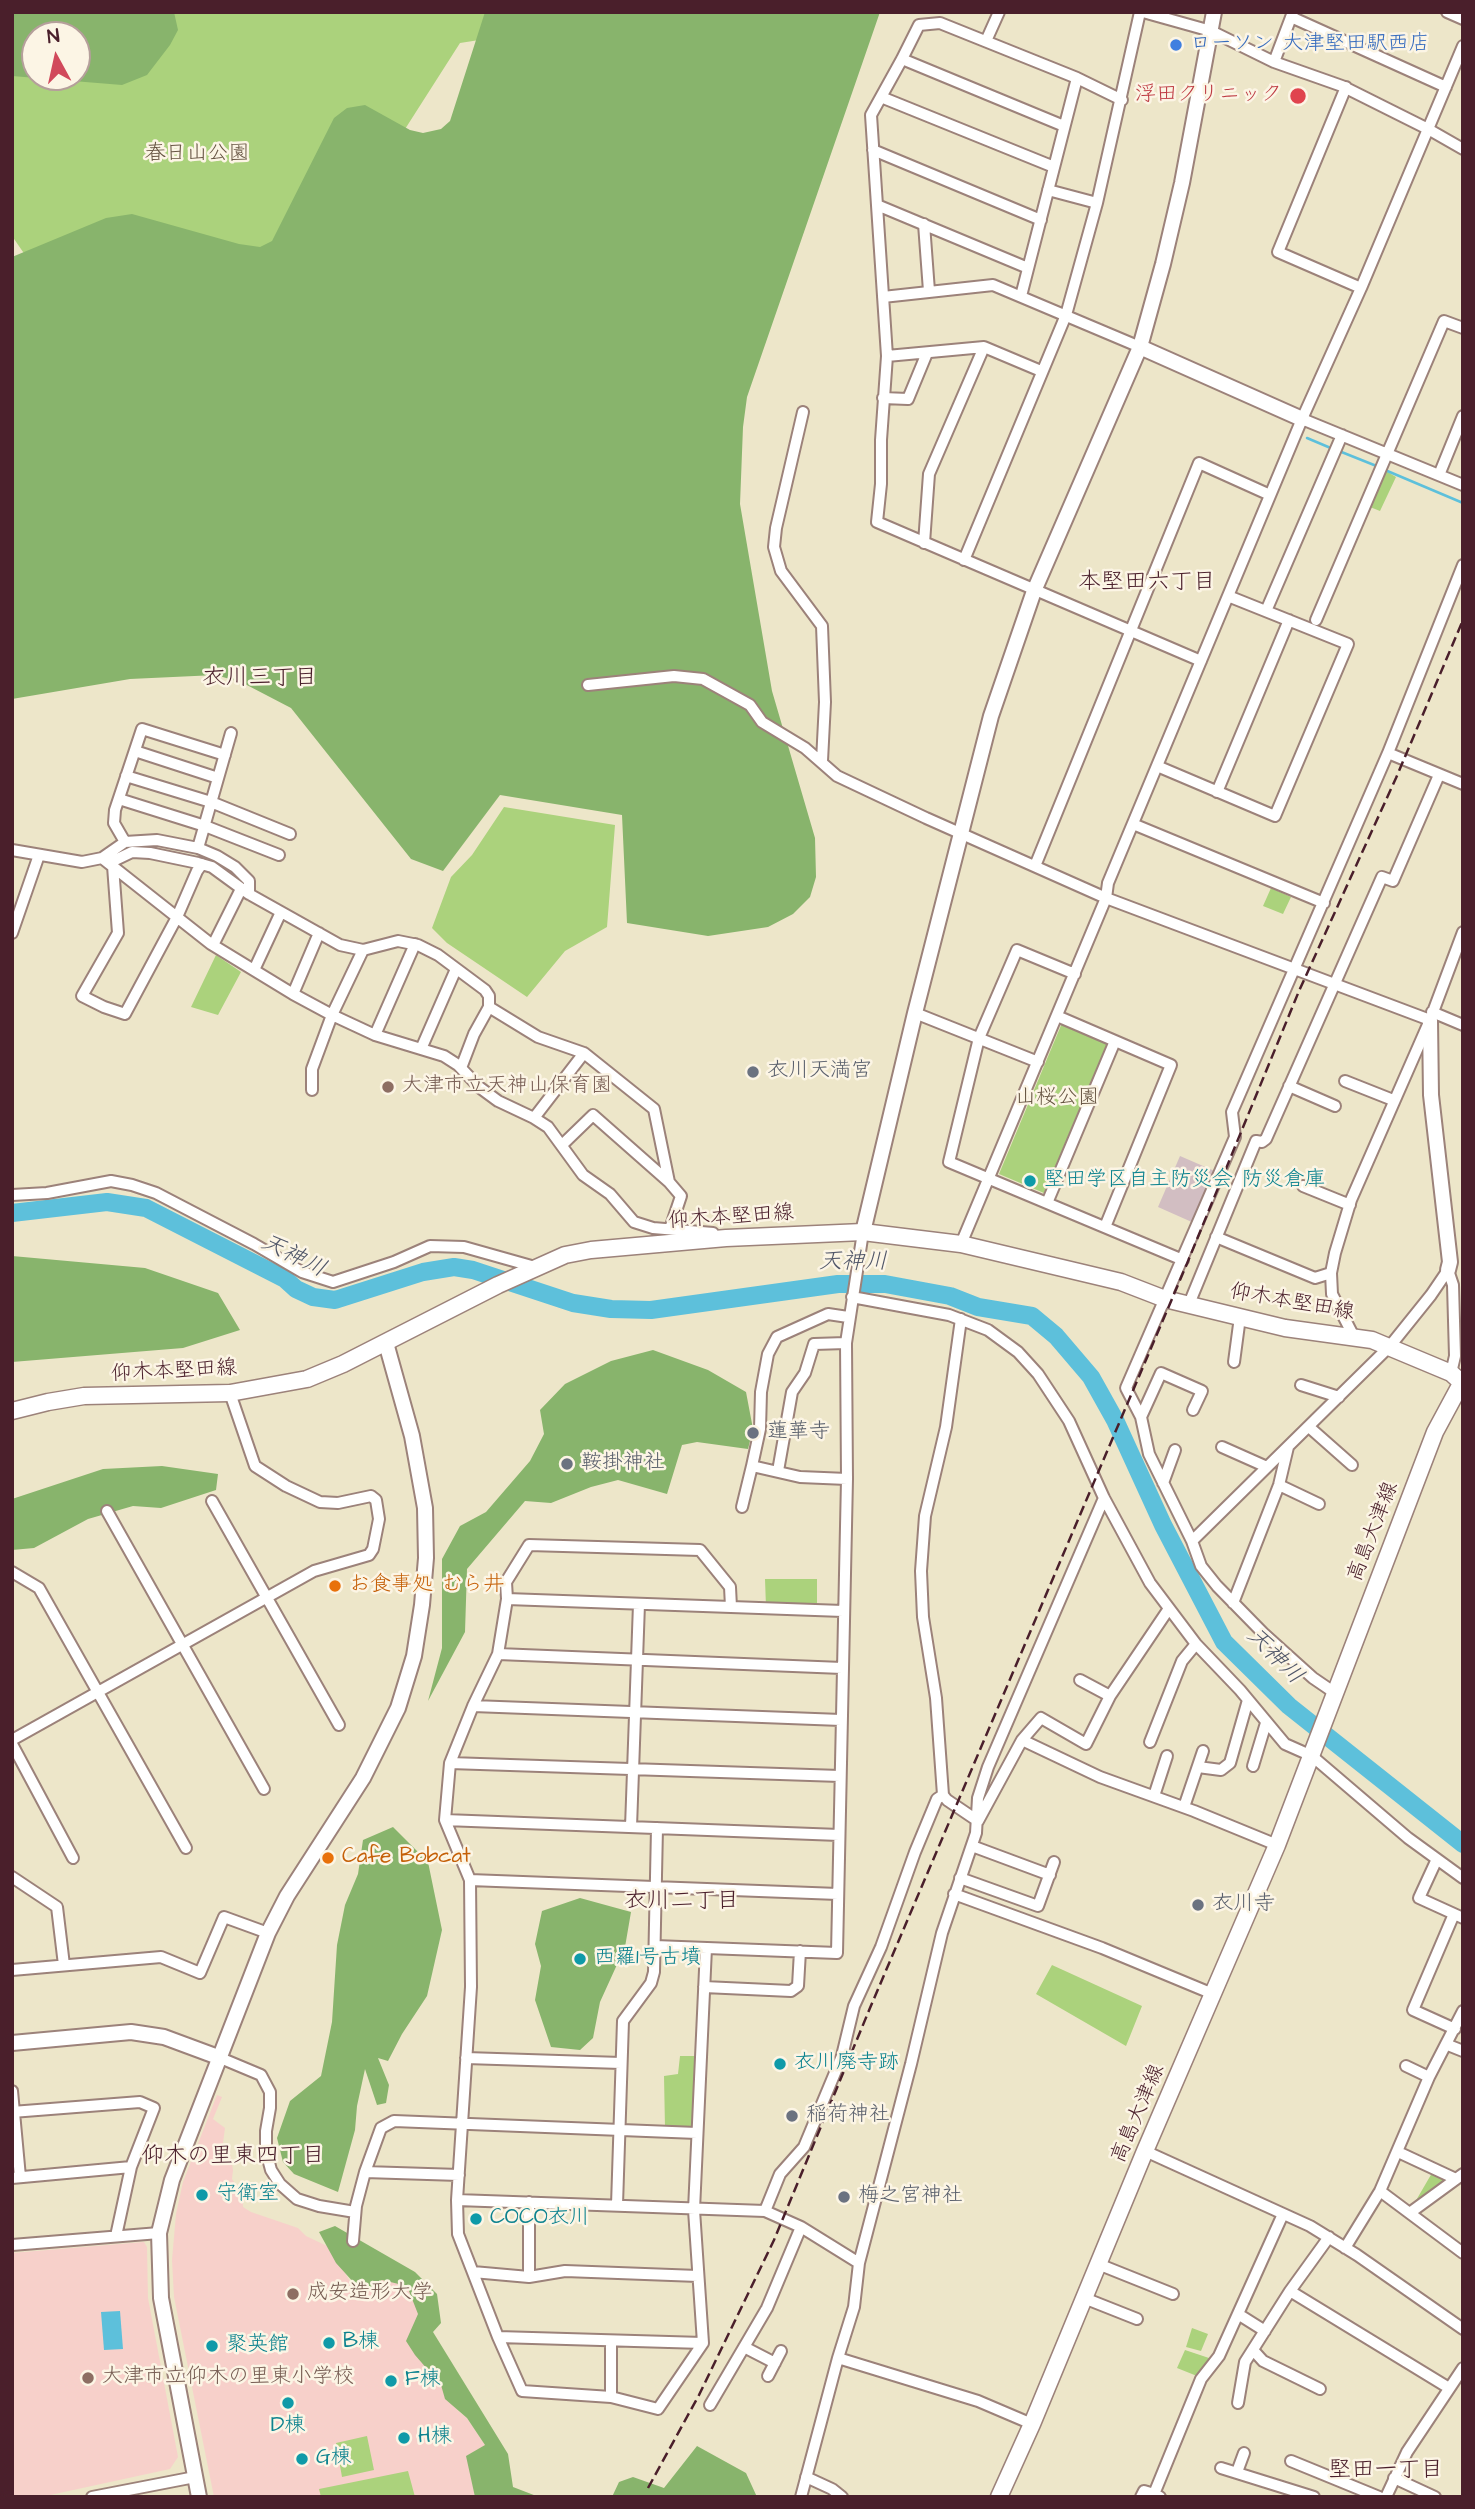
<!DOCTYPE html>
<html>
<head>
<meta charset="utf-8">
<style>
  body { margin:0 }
  #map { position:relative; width:1475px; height:2509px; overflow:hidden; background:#ede6c9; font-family:"Architects Daughter",sans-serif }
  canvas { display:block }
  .frame { position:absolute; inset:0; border:14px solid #4a1f2b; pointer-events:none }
  .north { position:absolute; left:21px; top:21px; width:70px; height:70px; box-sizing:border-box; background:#fcf5e5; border:2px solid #b59f9b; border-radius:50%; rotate:352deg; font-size:19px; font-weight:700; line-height:28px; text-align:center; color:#4a1f2b }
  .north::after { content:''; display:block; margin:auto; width:24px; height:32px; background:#d1495b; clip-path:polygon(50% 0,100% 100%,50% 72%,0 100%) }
</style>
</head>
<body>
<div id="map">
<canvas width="1475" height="2509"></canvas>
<div class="frame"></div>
<div class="north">N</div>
</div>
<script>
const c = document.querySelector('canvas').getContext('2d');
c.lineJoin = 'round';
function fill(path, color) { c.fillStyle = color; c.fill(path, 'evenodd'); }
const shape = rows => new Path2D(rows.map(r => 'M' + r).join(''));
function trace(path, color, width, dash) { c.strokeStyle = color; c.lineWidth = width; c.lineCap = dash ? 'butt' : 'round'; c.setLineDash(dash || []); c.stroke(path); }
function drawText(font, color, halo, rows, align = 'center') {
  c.font = font + ' "Architects Daughter","Klee One",sans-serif'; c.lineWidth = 5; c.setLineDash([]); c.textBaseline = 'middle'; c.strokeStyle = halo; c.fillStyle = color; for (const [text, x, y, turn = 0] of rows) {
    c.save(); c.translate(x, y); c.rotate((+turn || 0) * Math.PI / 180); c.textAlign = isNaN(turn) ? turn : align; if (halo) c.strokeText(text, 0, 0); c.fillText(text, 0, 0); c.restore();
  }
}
fill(shape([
  [217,2095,222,2097,213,2119,225,2128,223,2143,229,2149,233,2170,232,2179,242,2194,243,2207,251,2212,298,2228,306,2236,327,2246,337,2259,355,2290,378,2274,411,2286,457,2410,467,2418,485,2445,467,2456,475,2497,214,2497,174,2297,172,2260,176,2214,183,2182],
  [144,2242,147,2247,148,2298,178,2457,170,2469,41,2497,12,2497,12,2253]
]), '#f7d0ca');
fill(shape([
  [1180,1156,1217,1172,1194,1223,1158,1207]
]), '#d2bec2');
fill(shape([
  [12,12,659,12,460,43,301,292,61,307,12,236],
  [35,35,77,35,77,77,35,77],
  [1386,471,1396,477,1380,511,1370,507],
  [504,807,615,825,607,927,565,951,527,997,447,943,432,928,451,877,472,855],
  [1271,888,1291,897,1283,914,1263,906],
  [216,955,241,972,218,1015,191,1007],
  [1062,1023,1108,1042,1044,1193,999,1174],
  [765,1579,817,1579,817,1610,766,1607],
  [1052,1965,1142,2006,1126,2046,1036,1994],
  [680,2056,697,2056,693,2128,665,2128,664,2076,678,2074],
  [1432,2173,1449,2180,1411,2209],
  [1192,2328,1208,2334,1201,2351,1186,2347],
  [1185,2350,1212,2359,1202,2378,1177,2368],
  [367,2436,374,2470,342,2477,336,2443],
  [408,2471,415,2497,321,2497,319,2489]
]), '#abd27c');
fill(shape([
  [12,12,174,12,178,30,170,45,147,75,122,85,12,76],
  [77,35,77,77,35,77,35,35],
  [485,12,880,12,747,397,743,427,740,504,772,691,815,838,816,877,810,897,793,914,768,927,708,936,627,923,622,815,500,795,443,871,411,859,291,708,243,683,216,675,130,679,12,699,12,257,106,218,132,214,239,244,260,247,272,241,334,118,347,108,365,105,410,130,423,133,441,129,450,121],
  [12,1256,145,1268,218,1293,240,1330,183,1348,12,1362],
  [653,1350,708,1370,746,1392,753,1429,748,1449,697,1442,682,1445,667,1494,618,1480,591,1487,551,1503,525,1501,467,1569,465,1632,428,1701,442,1648,442,1559,460,1526,486,1512,530,1461,544,1434,540,1410,565,1384,611,1361],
  [162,1466,218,1474,216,1490,161,1508,133,1506,88,1519,34,1548,12,1550,12,1499,103,1469],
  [393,1827,428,1862,442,1930,427,1996,402,2034,388,2061,378,2058,389,2085,386,2103,377,2105,365,2069,357,2106,355,2130,338,2192,294,2174,283,2162,277,2138,290,2101,321,2076,332,2022,337,1945,345,1905,358,1874,363,1840],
  [580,1898,631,1912,625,1947,600,2002,593,2038,580,2050,551,2047,535,2000,541,1966,535,1944,542,1911],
  [335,2226,415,2272,437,2294,441,2323,433,2332,508,2454,513,2487,539,2497,475,2497,466,2456,485,2445,467,2418,445,2399,441,2385,415,2355,406,2341,418,2314,407,2286,382,2280,367,2290,355,2284,336,2263,319,2232],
  [697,2446,746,2473,757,2497,612,2497,619,2482,633,2477,664,2488]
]), '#88b46c');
fill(shape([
  [120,2311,123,2349,104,2350,101,2312]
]), '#5dc0db');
trace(shape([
  [1307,438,1333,449],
  [1339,451,1379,467],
  [1385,470,1463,503]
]), '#5dc0db', 2.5);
trace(shape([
  [12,1213,107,1202,146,1208,285,1279,296,1289,313,1297,335,1300,423,1272,454,1267,473,1270,573,1303,611,1309,651,1310,838,1284,885,1284,950,1296,978,1307,1032,1316,1056,1336,1091,1377,1115,1420,1163,1525,1224,1642,1289,1706,1463,1844]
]), '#5dc0db', 18);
const minor = shape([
  [1143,12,1211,31,1274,62,1342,86,1428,129,1463,149],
  [1447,12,1463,19],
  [1291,17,1446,87],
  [986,41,999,12],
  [902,59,1064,126],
  [1274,62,1293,12],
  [1346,87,1278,252,1361,288],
  [881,97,1054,167],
  [1122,100,1077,78,940,23,919,25,902,59,871,115,887,356,881,440,881,484,877,522,1201,661],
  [873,150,1041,220],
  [1048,190,1097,203],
  [877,205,1028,268],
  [924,224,929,291],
  [1021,296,1077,78],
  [883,297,993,285,1140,347],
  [887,356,984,347,1041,371],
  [883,398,908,399,927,353],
  [803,412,776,528,774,547,781,571,822,626,825,702,822,761],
  [1302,419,1463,485],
  [1439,475,1463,416],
  [924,543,929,474,984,347],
  [964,560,1066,315,1097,203,1140,12],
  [1266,611,1342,435],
  [1316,620,1444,321,1463,328],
  [588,685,674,676,703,679,750,705,762,722,805,748,837,776,926,818,1106,898,1430,1020],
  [135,751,218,778],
  [1388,753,1463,784],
  [1157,766,1275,816,1348,644,1228,596],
  [126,776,211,802,290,834],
  [1217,792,1289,620],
  [119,799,205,826,279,855],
  [1133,824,1324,903],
  [125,842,114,823,115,810,142,729,225,755],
  [198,848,231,733],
  [12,850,82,862,102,858,125,842,157,840,198,848,217,856,235,867,249,881,249,894,340,945,363,950,398,941,418,945,438,955,485,990,489,996,489,1007,538,1037,584,1053],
  [102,858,211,944,293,994,332,1015,375,1035,444,1056,458,1065,479,1087,498,1101,534,1118,548,1127,583,1175,610,1194,634,1222,653,1228,713,1233],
  [109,863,132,852,150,853,198,863,212,867,249,894],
  [113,866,118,933,82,996,104,1007,125,1014,177,917,197,871,202,864],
  [1035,866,1199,463,1270,495],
  [12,933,39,855],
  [213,945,241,889],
  [254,970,281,912],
  [1075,974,1017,950,979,1038,949,1162,1183,1260],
  [293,994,319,933],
  [1432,1012,1463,1025],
  [915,1013,1038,1062],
  [1057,1016,1171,1065,1105,1227],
  [375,1035,415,944],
  [421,1049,456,969],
  [461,1068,474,1034,489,1007],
  [1345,1081,1393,1100],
  [1289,1086,1335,1106],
  [312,1090,312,1069,332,1015,363,950],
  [534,1118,584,1053,654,1109,669,1182,681,1196,670,1229],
  [562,1145,593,1115,669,1182],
  [1303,1186,1350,1205],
  [12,1195,47,1193,111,1181,132,1185,156,1193,254,1244,302,1272,333,1282,394,1262,430,1246,464,1247,535,1267],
  [1047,1203,1115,1041],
  [1216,1237,1315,1278,1331,1273],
  [961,1244,1106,898,1108,883,1302,419,1361,288,1463,46],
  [1448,1270,1453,1285,1455,1356,1451,1373],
  [852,1297,949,1315,988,1330,1018,1352,1038,1374,1069,1421,1104,1498,1150,1583,1196,1644,1240,1690,1285,1744,1312,1756,1408,1838,1463,1878],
  [1189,1304,1256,1141,1262,1142,1266,1139,1382,877,1393,881,1439,775],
  [961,1319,946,1427,925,1516,921,1571,923,1617,936,1698,943,1795,947,1800,978,1821],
  [1353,1335,1332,1294,1331,1273,1335,1253,1351,1200,1430,1020,1463,932],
  [1234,1362,1240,1317],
  [1301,1385,1339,1397],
  [1193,1410,1202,1391,1161,1373,1141,1417,1149,1454,1192,1541,1201,1566,1217,1586,1263,1633,1313,1678,1335,1693],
  [1141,1417,1126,1388,1235,1137,1232,1112,1388,753,1463,565],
  [1309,1427,1352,1465],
  [1222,1447,1267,1467],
  [778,1471,792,1392,805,1373,814,1344,846,1343],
  [847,1479,800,1477,752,1466,760,1429,761,1392,768,1354,777,1337,828,1314,848,1317],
  [1163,1483,1175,1450],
  [1279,1485,1319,1504],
  [212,1501,339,1725],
  [742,1507,752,1466],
  [107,1511,264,1789],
  [1192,1541,1390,1346,1431,1295,1448,1270],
  [12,1572,39,1588,186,1848],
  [507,1599,843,1611],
  [1233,1603,1279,1485,1288,1447],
  [498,1654,842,1668],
  [1080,1680,1110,1696],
  [473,1706,841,1720],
  [12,1740,314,1571,369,1555,373,1549,379,1519,376,1500,371,1496,338,1503,320,1502,286,1486,255,1466,230,1393],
  [1022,1740,1100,1777,1194,1811,1277,1845],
  [1150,1742,1182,1661,1196,1644],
  [12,1744,73,1858],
  [450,1763,840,1776],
  [1253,1766,1266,1723],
  [1198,1767,1221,1770,1230,1763,1248,1700],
  [1154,1796,1167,1756],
  [1184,1807,1203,1751],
  [445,1820,839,1835],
  [978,1821,1022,1740,1041,1718,1086,1744,1110,1696,1168,1610],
  [631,1827,639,1604],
  [972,1846,1050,1875],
  [1437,1859,1419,1898,1463,1918],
  [12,1877,57,1907,64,1965],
  [960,1878,1038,1906,1054,1862],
  [470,1880,838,1894],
  [954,1894,1102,1948,1213,1994],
  [1454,1914,1413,2010,1455,2029],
  [655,1946,837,1953,847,1479,846,1343,863,1232],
  [706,1948,694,2210,703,2343,658,2409,611,2397,522,2391,498,2337,458,2234,457,2200,471,1987,470,1880,445,1820,450,1763,473,1706,498,1654,507,1599,506,1582,529,1545,700,1550,730,1587,731,1607],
  [12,1970,161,1957,200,1973,224,1917,268,1933],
  [704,1987,791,1991,798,1986,800,1951],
  [1448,2045,1463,2051],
  [218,2057,261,2075,270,2092,270,2108,266,2131,266,2151,271,2170,280,2184,297,2199,319,2206,355,2212],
  [466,2058,621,2063],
  [1406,2066,1429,2077],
  [12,2091,20,2177],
  [12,2112,140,2102,154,2108,131,2167,116,2236],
  [1145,2151,1310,2226,1357,2255,1463,2329],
  [1398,2152,1456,2179],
  [365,2172,459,2175],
  [12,2178,131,2167],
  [1380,2191,1463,2253],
  [457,2200,765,2211,801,2227,859,2263],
  [617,2205,623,2021,651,1983,654,1972,657,1828],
  [765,2211,780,2174,804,2147,842,2056,854,2006,881,1947,915,1852,937,1799,943,1795],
  [1411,2212,1463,2174],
  [353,2241,356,2206,365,2172,381,2128,394,2121,697,2133],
  [12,2245,159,2233],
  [1345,2248,1380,2191,1429,2077,1463,2011],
  [1098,2264,1173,2294],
  [473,2272,529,2277,565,2271,698,2276],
  [529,2277,529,2202],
  [1290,2291,1449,2388],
  [1084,2298,1137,2319],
  [1238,2314,1265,2331],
  [498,2337,703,2343],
  [611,2341,611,2397],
  [744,2347,775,2363],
  [1253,2350,1263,2361,1320,2389],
  [838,2358,978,2401,1032,2424],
  [768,2376,781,2351],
  [1238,2403,1245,2362,1290,2291,1329,2237],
  [710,2405,767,2308,801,2227],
  [1291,2461,1379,2497],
  [1221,2468,1314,2497],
  [1237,2472,1244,2453],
  [806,2477,832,2489,842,2497],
  [1394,2478,1435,2497],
  [92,2497,195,2477],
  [801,2497,838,2358,854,2307,859,2263,911,2064,942,1933,976,1833,978,1798,988,1767,1104,1498],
  [1141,2497,1144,2491,1154,2494],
  [1160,2497,1154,2494,1201,2379,1219,2356,1283,2214],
  [1386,2497,1407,2452,1463,2368]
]);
const tertiary = shape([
  [1140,347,1302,419],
  [1430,1020,1431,1095,1450,1262,1448,1270],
  [863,1232,915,1013,991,716,1034,591,1140,347,1163,264,1182,183,1214,12],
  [12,2043,131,2032,164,2037,218,2057],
  [199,2497,161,2298,159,2233,172,2180,268,1933,287,1896,363,1778,398,1708,414,1656,422,1605,426,1558,425,1508,412,1436,386,1343]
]);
const secondary = shape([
  [12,1411,48,1402,84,1396,230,1393,307,1379,343,1364,498,1285,565,1255,591,1250,726,1238,863,1232,961,1244,1121,1282,1165,1299,1285,1328,1372,1340,1451,1373,1461,1382],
  [999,2497,1032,2424,1145,2151,1277,1845,1435,1432,1463,1380]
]);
trace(minor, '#9c827a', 14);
trace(tertiary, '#9c827a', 18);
trace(secondary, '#9c827a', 19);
trace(minor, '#fff', 10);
trace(tertiary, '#fff', 14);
trace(secondary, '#fff', 16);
trace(shape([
  [648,2488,699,2395,774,2240,870,2008,1186,1266,1299,991,1396,778,1463,620]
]), '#4a1f2b', 2.5, [10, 5]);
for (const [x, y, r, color] of [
  [1176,45,7,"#3f7fe0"],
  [1298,96,9,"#e0444e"],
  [753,1072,7,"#6b7280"],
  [388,1087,7,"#8d6e63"],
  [1030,1181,7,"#0f9aa8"],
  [753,1433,7,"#6b7280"],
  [567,1464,7,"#6b7280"],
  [335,1586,7,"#e8710a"],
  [328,1858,7,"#e8710a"],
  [1198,1905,7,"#6b7280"],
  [580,1959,7,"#0f9aa8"],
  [780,2064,7,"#0f9aa8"],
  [792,2116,7,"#6b7280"],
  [202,2195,7,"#0f9aa8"],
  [844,2197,7,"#6b7280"],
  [476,2219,7,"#0f9aa8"],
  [293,2294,7,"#8d6e63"],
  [329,2343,7,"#0f9aa8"],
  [212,2346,7,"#0f9aa8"],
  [88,2378,7,"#8d6e63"],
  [391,2381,7,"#0f9aa8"],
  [288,2403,7,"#0f9aa8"],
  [404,2438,7,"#0f9aa8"],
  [302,2459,7,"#0f9aa8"]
]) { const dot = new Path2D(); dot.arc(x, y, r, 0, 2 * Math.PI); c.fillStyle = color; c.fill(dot); trace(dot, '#fcf5e5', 2.5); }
drawText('21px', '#366cbe', '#fcf5e5', [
  ["ローソン 大津堅田駅西店",1190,45]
], 'left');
drawText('21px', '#be3a42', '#fcf5e5', [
  ["浮田クリニック",1282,96]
], 'right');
drawText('21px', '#675543', '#fcf5e5', [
  ["春日山公園",197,155],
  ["山桜公園",1057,1099]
]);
drawText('21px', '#5b616d', '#fcf5e5', [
  ["衣川天満宮",767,1072],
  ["蓮華寺",767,1433],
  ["鞍掛神社",581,1464],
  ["衣川寺",1212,1905],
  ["稲荷神社",806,2116],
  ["梅之宮神社",858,2197]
], 'left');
drawText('21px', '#785e54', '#fcf5e5', [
  ["大津市立天神山保育園",402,1087],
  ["成安造形大学",307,2294],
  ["大津市立仰木の里東小学校",102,2378]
], 'left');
drawText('21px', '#0d838f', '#fcf5e5', [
  ["堅田学区自主防災会 防災倉庫",1044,1181],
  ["西羅1号古墳",594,1959],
  ["衣川廃寺跡",794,2064],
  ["守衛室",216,2195],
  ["COCO衣川",490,2219],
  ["B棟",343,2343],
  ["聚英館",226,2346],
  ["F棟",405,2381],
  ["D棟",288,2427,"center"],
  ["H棟",418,2438],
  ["G棟",316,2459]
], 'left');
drawText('21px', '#4a1f2b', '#fcf5e5', [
  ["仰木本堅田線",731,1218,-4],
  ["仰木本堅田線",1292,1303,10],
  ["仰木本堅田線",174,1372,-3],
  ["高島大津線",1374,1532,-69],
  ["高島大津線",1139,2114,-67]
]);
drawText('21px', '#c56008', '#fcf5e5', [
  ["お食事処 むら井",349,1586],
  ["Cafe Bobcat",342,1858]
], 'left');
drawText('23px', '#4a1f2b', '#fcf5e5', [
  ["本堅田六丁目",1147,583],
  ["衣川三丁目",260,679],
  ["衣川二丁目",682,1902],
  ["仰木の里東四丁目",233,2157],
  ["堅田一丁目",1386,2471]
]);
drawText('italic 23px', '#515769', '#fcf5e5', [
  ["天神川",293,1257,26],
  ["天神川",853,1263],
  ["天神川",1274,1657,45]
]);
</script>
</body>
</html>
